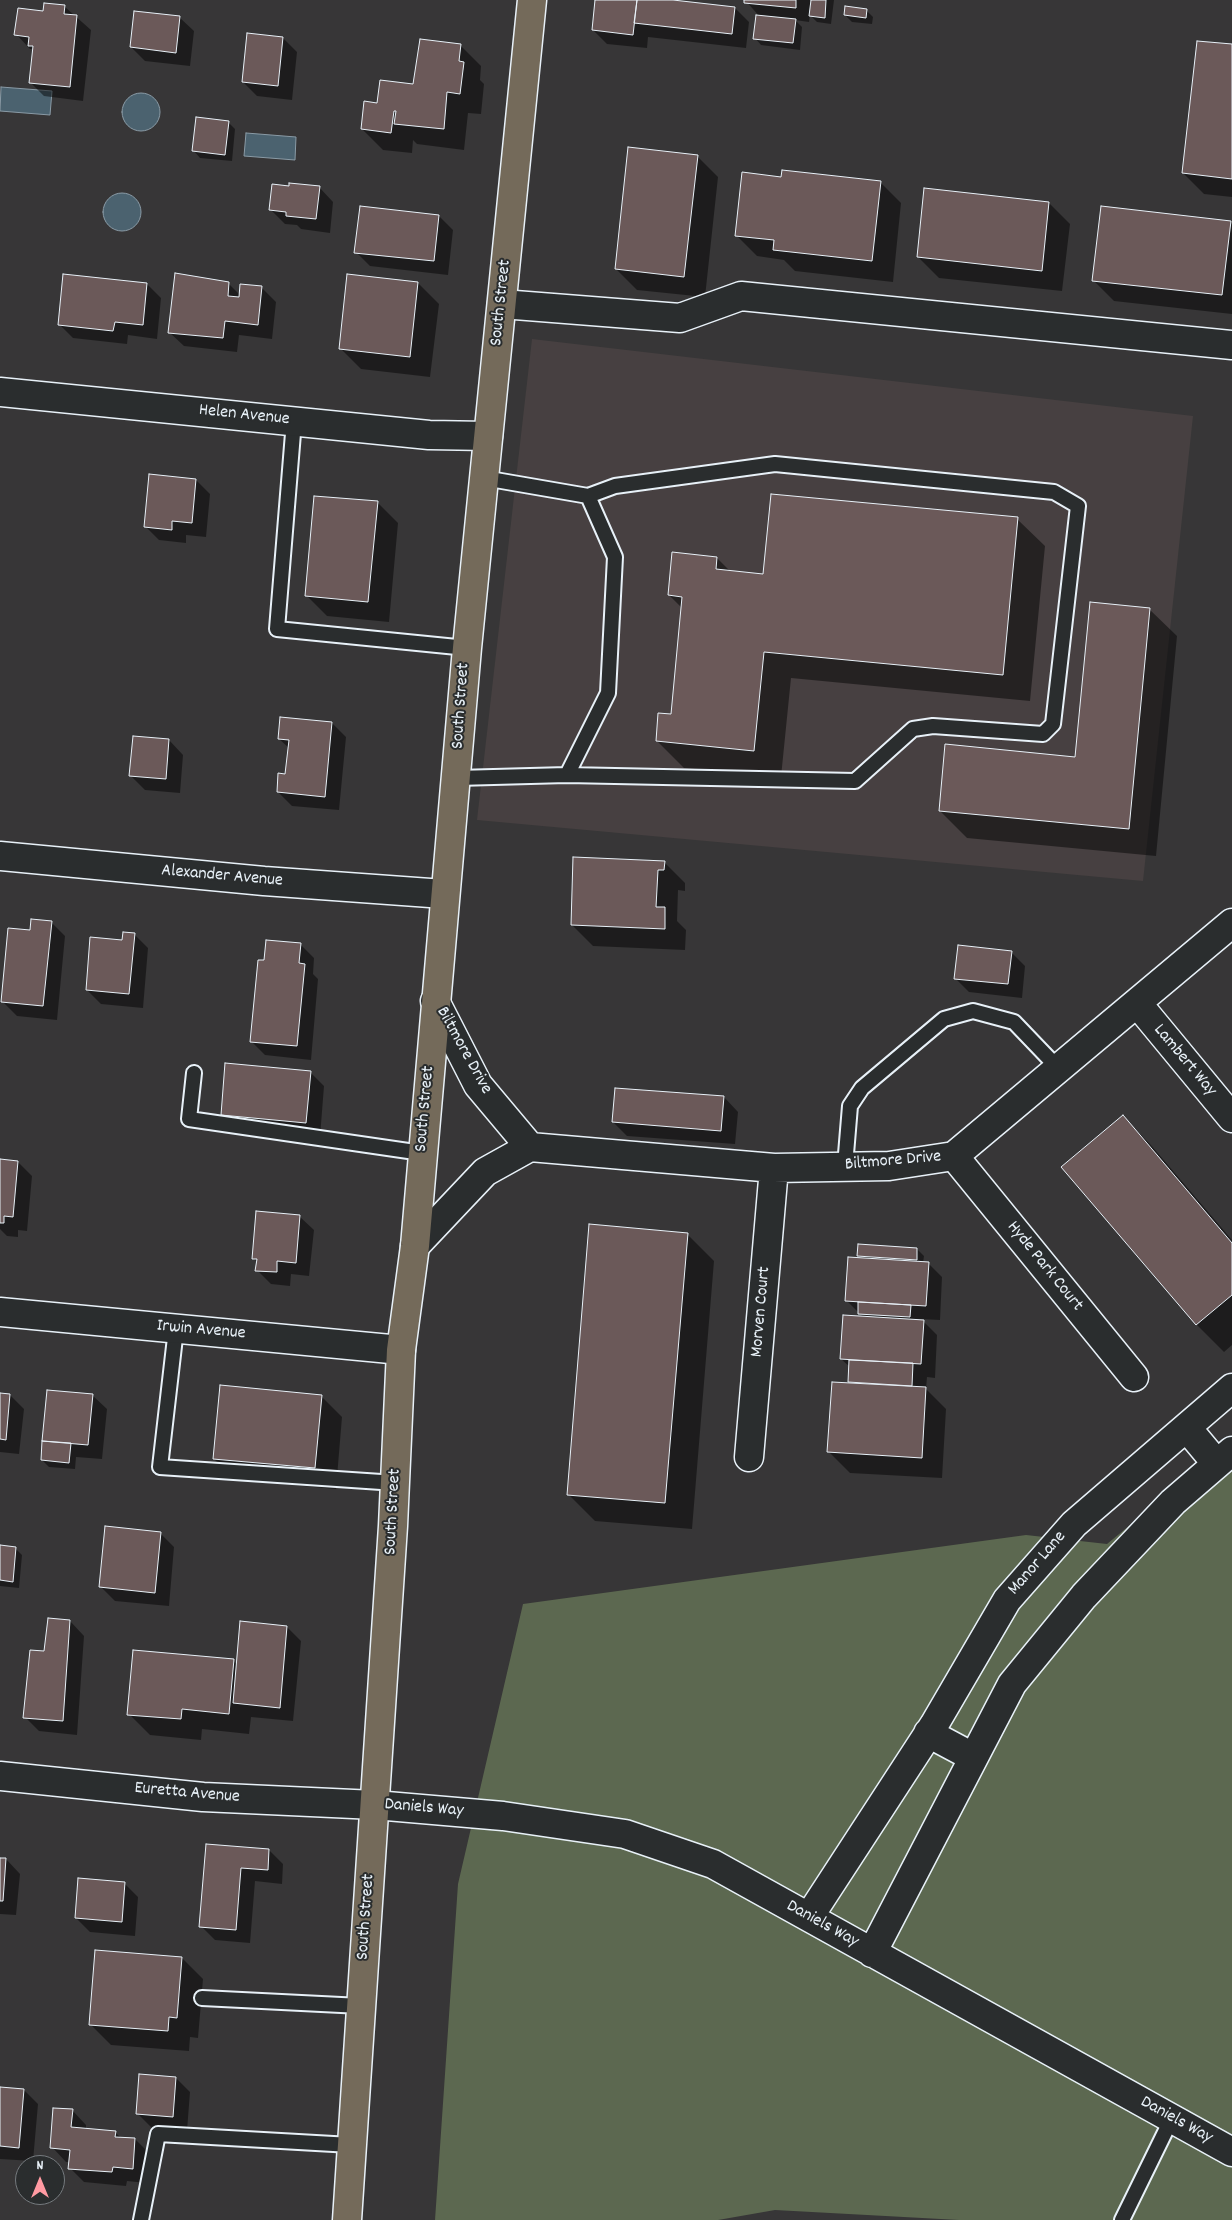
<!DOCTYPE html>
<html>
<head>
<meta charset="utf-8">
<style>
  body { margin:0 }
  #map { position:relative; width:1232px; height:2220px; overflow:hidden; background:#373637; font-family:Dekko,sans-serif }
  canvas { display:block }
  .north { position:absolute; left:15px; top:2155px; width:50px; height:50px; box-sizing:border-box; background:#2a2d2e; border:1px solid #767b7f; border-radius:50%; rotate:0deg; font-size:14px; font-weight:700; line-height:20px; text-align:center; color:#e8f1f8 }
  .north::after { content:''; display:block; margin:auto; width:18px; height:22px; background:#ff9aa2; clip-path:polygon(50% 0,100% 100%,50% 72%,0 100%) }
</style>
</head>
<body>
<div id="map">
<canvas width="1232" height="2220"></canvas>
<div class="north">N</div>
</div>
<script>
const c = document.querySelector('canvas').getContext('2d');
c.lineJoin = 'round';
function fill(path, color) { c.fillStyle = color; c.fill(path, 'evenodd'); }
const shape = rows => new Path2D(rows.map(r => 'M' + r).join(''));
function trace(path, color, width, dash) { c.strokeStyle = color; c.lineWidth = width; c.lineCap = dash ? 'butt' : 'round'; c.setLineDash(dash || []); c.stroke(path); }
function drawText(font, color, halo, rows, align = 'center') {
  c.font = font + ' Dekko,sans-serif'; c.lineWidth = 4; c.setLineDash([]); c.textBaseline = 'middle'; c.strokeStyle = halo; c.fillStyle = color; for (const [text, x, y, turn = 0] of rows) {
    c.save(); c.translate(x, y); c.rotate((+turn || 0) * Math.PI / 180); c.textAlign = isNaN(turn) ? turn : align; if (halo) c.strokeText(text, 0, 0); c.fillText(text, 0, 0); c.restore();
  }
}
fill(shape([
  [532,339,1193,416,1143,881,477,820]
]), '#474041');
fill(shape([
  [1232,1441,1232,2220,959,2220,775,2210,718,2220,435,2220,458,1884,523,1604,1026,1535,1107,1544]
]), '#5c6850');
const water = shape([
  [1,87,52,91,50,115,0,111,1,87],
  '122 112a19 19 0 1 1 38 0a19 19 0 1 1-38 0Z',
  [246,133,296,137,295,160,244,156,246,133],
  '103 212a19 19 0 1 1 38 0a19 19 0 1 1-38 0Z'
]);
fill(water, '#4b626f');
trace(water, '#8a9ba6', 1);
fill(shape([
  [596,0,661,0,735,8,749,22,746,48,648,37,647,48,607,44,593,30],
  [745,0,834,0,831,24,817,22,810,15,809,22,795,20,802,27,800,50,761,45,755,38,760,17],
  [65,7,91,30,83,101,44,96,30,82,33,49,30,49,16,34,44,13],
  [866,10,873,17,872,24,852,22,845,15],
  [179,17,194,31,190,66,145,61,131,47],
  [283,38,297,52,292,100,257,96,243,82],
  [460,45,481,66,480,80,484,84,481,114,468,113,464,150,417,144,413,140,412,153,383,150,362,129,378,104,414,86],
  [1232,46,1232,197,1204,194,1183,173],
  [228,122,235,129,232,161,200,158,194,151],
  [697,156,718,177,705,297,637,290,616,269],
  [782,178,880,182,901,203,893,282,795,271,784,260,757,256,736,235],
  [319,187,333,202,330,233,301,229,297,225,285,224,270,209],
  [1049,203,1070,224,1062,291,939,278,918,257],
  [361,207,439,216,453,230,448,275,370,266,356,252],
  [1230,222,1232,224,1232,314,1114,301,1093,280],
  [418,283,439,304,430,377,361,369,340,348],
  [147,284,161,298,157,339,128,335,127,344,73,338,59,324],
  [229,284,240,295,241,286,262,288,276,302,272,339,239,335,237,352,184,346,169,332],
  [196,480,210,494,206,537,186,535,186,543,159,540,145,526],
  [377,502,398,523,389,622,327,616,306,595],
  [1017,519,1045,546,1030,701,791,678,781,777,684,768,657,741,672,715,682,608,669,595,717,558,731,572,764,575],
  [1149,609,1177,636,1156,856,967,838,940,811,1076,758],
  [332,723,346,737,339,810,292,806,278,792,287,775,289,748,279,739],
  [169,740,183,755,180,793,145,790,131,776],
  [664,862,685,883,685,891,678,890,677,921,686,930,685,950,593,946,572,925],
  [51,922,65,936,57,1020,17,1016,3,1002,31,932],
  [134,934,148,948,143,1008,101,1004,87,990],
  [300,944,314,958,313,974,318,979,311,1060,265,1055,251,1041,265,962],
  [1011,952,1025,966,1022,998,969,992,955,978],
  [310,1072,324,1086,320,1137,236,1129,222,1115],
  [724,1097,738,1112,735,1144,627,1136,613,1122],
  [1123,1117,1150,1144,1232,1240,1232,1345,1224,1352,1197,1325,1063,1167],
  [0,1160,18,1162,32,1176,27,1231,18,1230,18,1237,7,1236,0,1229],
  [299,1216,314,1230,309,1276,291,1274,290,1286,271,1284,257,1270,258,1263,253,1258],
  [687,1234,714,1261,692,1529,595,1521,568,1494],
  [917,1249,924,1256,923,1263,928,1263,942,1277,940,1320,921,1319,937,1335,935,1378,927,1377,926,1389,946,1409,942,1478,850,1473,829,1452,852,1384,849,1381,850,1367,841,1359,863,1317,847,1301,862,1260,858,1256],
  [0,1394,10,1395,24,1409,19,1454,0,1452],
  [92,1395,107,1409,102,1459,76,1457,75,1469,49,1467,42,1460],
  [321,1396,342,1417,336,1489,235,1480,214,1459],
  [160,1533,174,1547,169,1606,115,1601,101,1587],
  [0,1546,15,1548,22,1555,19,1588,0,1586],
  [70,1621,84,1636,77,1735,39,1731,25,1717,46,1653],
  [287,1627,301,1641,293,1721,251,1717,249,1734,202,1729,201,1740,150,1735,129,1714,233,1661,238,1665],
  [207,1846,269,1850,283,1864,282,1884,255,1881,250,1943,215,1940,201,1926],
  [0,1859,6,1859,20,1874,16,1915,0,1914],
  [124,1883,138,1897,135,1936,90,1932,76,1918],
  [182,1958,203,1979,198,2038,190,2037,189,2051,111,2045,90,2024],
  [176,2078,190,2092,187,2131,152,2128,138,2114],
  [0,2089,24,2090,38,2104,33,2161,0,2159],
  [72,2110,86,2125,86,2129,115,2132,122,2139,135,2139,149,2153,147,2183,127,2181,126,2186,84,2182,70,2168,70,2162,66,2162,52,2147]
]), '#0007');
const building = shape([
  [595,0,637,0,633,35,592,30,595,0],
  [637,0,673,0,735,7,732,34,634,23,637,0],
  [744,0,796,0,796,8,744,3,744,0],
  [811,0,826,0,825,18,809,16,811,0],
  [44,3,65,5,64,14,77,15,70,87,29,83,33,46,28,46,29,37,14,35,18,8,43,11,44,3],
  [845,6,867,9,866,18,844,15,845,6],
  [134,11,180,16,176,53,130,47,134,11],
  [756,15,796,19,793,43,753,39,756,15],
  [247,33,283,37,278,86,242,82,247,33],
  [420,39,461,44,459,61,464,62,460,94,447,92,444,129,394,124,396,111,394,111,391,133,361,129,364,101,377,103,380,80,413,84,420,39],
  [1197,41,1232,44,1232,179,1182,173,1197,41],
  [196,117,229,121,225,155,192,151,196,117],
  [628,147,698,155,684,277,615,269,628,147],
  [782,170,881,181,872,261,773,250,774,240,735,236,742,172,781,177,782,170],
  [289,183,320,186,316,219,286,216,286,212,269,210,272,184,289,186,289,183],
  [924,188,1049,202,1042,271,917,257,924,188],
  [360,206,439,215,434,261,354,253,360,206],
  [1101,206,1231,221,1222,295,1092,281,1101,206],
  [175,273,229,282,228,296,239,297,240,284,262,286,258,325,225,321,223,338,168,333,175,273],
  [63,274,147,283,143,325,115,322,113,331,58,325,63,274],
  [347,274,418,282,410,357,339,349,347,274],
  [149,474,196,479,192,523,172,521,172,530,144,527,149,474],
  [771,494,1018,517,1003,675,764,652,754,751,656,741,658,713,671,714,682,597,668,595,672,552,717,557,716,569,763,574,771,494],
  [314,496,378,501,368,602,305,596,314,496],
  [1090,602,1150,608,1129,829,939,811,945,744,1075,757,1090,602],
  [280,717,332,722,325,797,277,792,278,773,285,774,289,740,278,739,280,717],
  [133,736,169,739,166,779,129,776,133,736],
  [573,857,665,861,664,870,658,870,656,907,665,907,665,929,571,925,573,857],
  [31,919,52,921,43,1006,1,1002,8,928,30,930,31,919],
  [123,932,135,933,129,994,86,990,90,937,122,940,123,932],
  [266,940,301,943,299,963,305,964,297,1046,250,1042,258,960,264,960,266,940],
  [958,945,1012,951,1008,984,954,979,958,945],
  [225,1063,311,1071,306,1123,221,1115,225,1063],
  [615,1088,724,1096,721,1131,612,1122,615,1088],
  [1123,1115,1232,1243,1232,1295,1196,1325,1061,1167,1123,1115],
  [0,1159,18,1161,13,1217,4,1216,4,1223,0,1223,0,1159],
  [256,1211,300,1215,296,1263,277,1261,277,1272,255,1271,257,1259,252,1259,256,1211],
  [589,1224,688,1233,665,1503,567,1495,589,1224],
  [858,1244,917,1248,917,1260,857,1256,858,1244],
  [848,1257,929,1262,926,1306,845,1301,848,1257],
  [858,1302,911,1305,910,1317,858,1314,858,1302],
  [843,1315,924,1320,921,1364,840,1359,843,1315],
  [849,1360,913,1363,912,1386,848,1382,849,1360],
  [832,1382,926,1387,922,1458,827,1452,832,1382],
  [220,1385,322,1395,315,1468,213,1459,220,1385],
  [47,1390,93,1394,88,1445,42,1441,47,1390],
  [0,1393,10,1394,6,1440,0,1439,0,1393],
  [42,1441,71,1443,69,1463,41,1460,42,1441],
  [105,1526,161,1532,155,1593,99,1587,105,1526],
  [0,1545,16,1547,13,1582,0,1580,0,1545],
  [48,1618,70,1620,63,1721,23,1718,30,1650,44,1651,48,1618],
  [240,1621,287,1626,280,1708,233,1703,240,1621],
  [133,1650,234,1659,229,1714,182,1709,181,1719,127,1715,133,1650],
  [206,1844,269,1849,268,1870,241,1868,236,1930,199,1927,206,1844],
  [0,1858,6,1858,3,1901,0,1901,0,1858],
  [78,1878,125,1882,122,1922,75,1918,78,1878],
  [95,1950,182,1957,177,2018,169,2017,168,2031,89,2025,95,1950],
  [139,2074,176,2077,173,2117,136,2114,139,2074],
  [0,2087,24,2089,19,2148,0,2146,0,2087],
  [53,2108,73,2109,71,2127,116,2131,115,2137,135,2138,133,2169,113,2167,112,2172,68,2169,70,2150,50,2148,53,2108]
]);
fill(building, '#6b5959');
trace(building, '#e8f1f8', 1);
const service = shape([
  [294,421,277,629,467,648],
  [567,775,855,781,913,729,933,726,1043,734,1053,724,1078,506,1054,492,775,464,615,486,588,496],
  [457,778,567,775,608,693,615,557,588,496,484,478],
  [194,1073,189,1119,422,1153],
  [845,1166,850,1106,862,1088,944,1019,973,1011,1014,1022,1059,1069],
  [176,1329,160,1467,396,1483],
  [202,1998,361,2006],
  [141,2220,158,2134,351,2145],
  [1122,2220,1172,2118]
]);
const minor = shape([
  [502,304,680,318,741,296,1232,345],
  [0,392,429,435,488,436],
  [0,856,264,881,444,894],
  [435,1001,478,1085,530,1147],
  [1137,1003,1232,1118],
  [954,1156,1134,1377],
  [415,1246,485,1172,530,1147,774,1168,889,1166,954,1156,1232,923],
  [0,1312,401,1350],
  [1187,1428,1217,1464],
  [749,1457,774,1168],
  [928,1733,973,1757],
  [0,1776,203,1797,375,1805,503,1816,625,1834,713,1864,1232,2152],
  [809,1917,934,1725,1007,1600,1074,1524,1232,1388],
  [872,1953,1012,1684,1084,1596,1173,1502,1232,1451]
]);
const primary = shape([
  [347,2220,393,1526,401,1350,415,1246,467,648,532,0]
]);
trace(service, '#e8f1f8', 18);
trace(minor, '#e8f1f8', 31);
trace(primary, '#e8f1f8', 31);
trace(service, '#2a2d2e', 14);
trace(minor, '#2a2d2e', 28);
trace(primary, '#746a5a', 28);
drawText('18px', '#e8f1f8', '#2a2d2e', [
  ["South Street",502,303,-84],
  ["Helen Avenue",244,416,6],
  ["South Street",462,706,-86],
  ["Alexander Avenue",222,877,5],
  ["Biltmore Drive",463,1051,61],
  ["Lambert Way",1184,1061,50],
  ["South Street",426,1109,-85],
  ["Biltmore Drive",893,1162,-5],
  ["Hyde Park Court",1044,1267,51],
  ["Morven Court",762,1312,-85],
  ["Irwin Avenue",201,1331,5],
  ["South Street",394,1512,-87],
  ["Manor Lane",1038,1564,-49],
  ["Euretta Avenue",187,1794,5],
  ["Daniels Way",424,1809,5],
  ["South Street",367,1917,-86],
  ["Daniels Way",822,1925,29],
  ["Daniels Way",1176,2121,29]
]);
</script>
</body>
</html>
